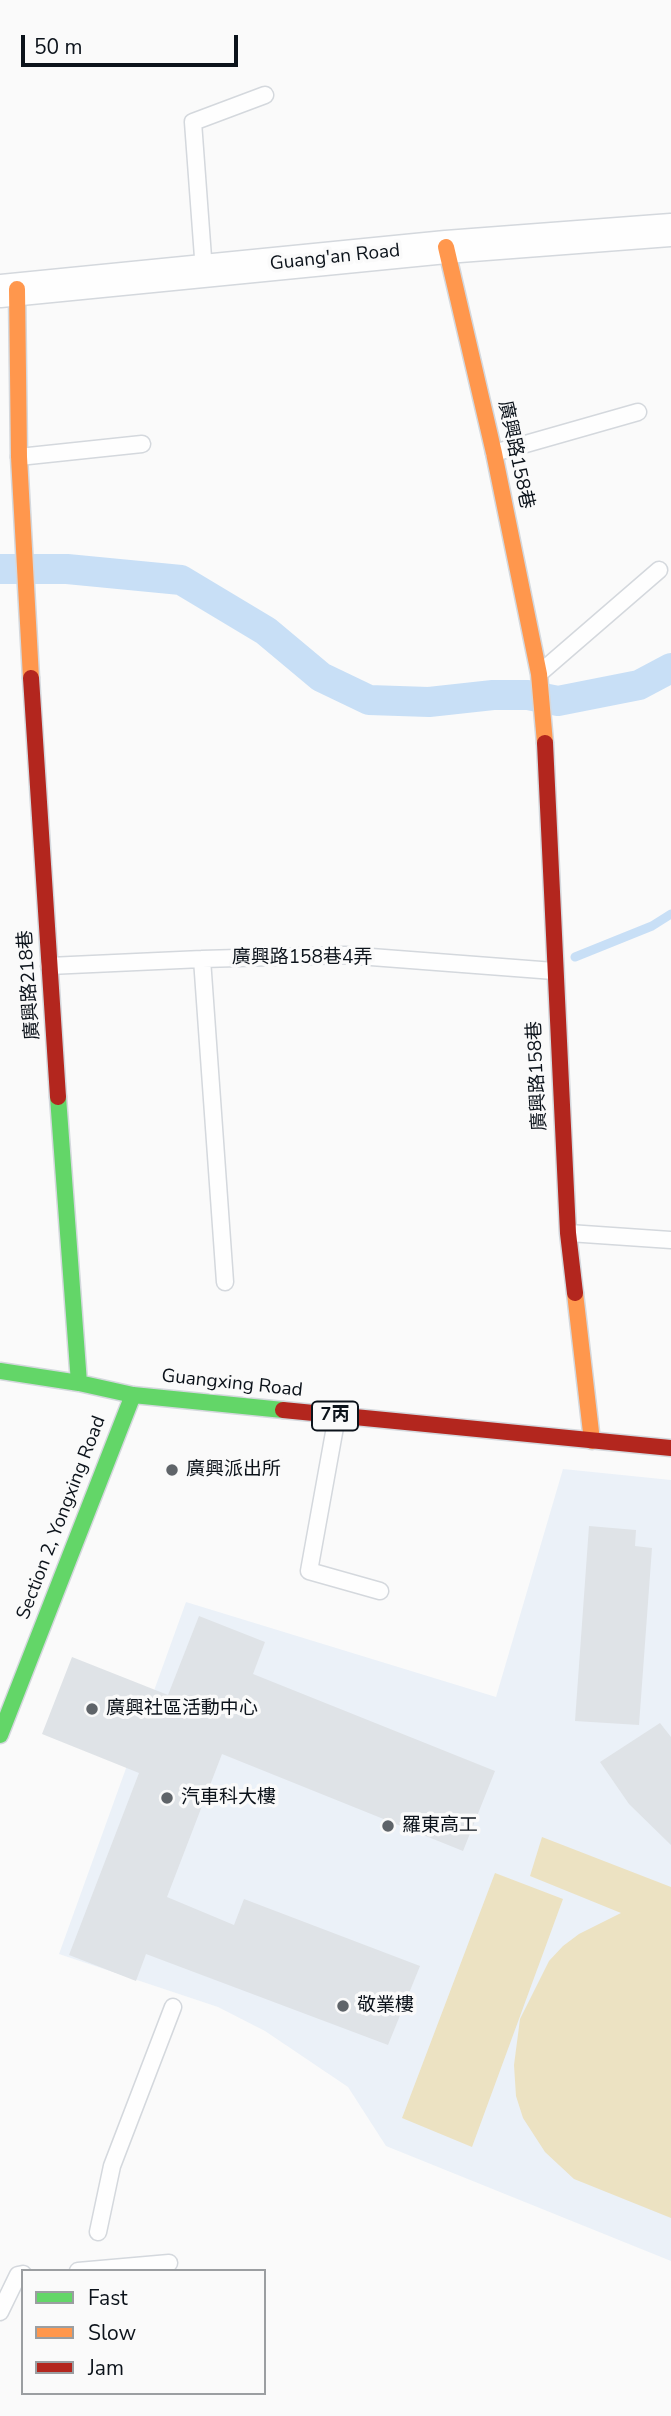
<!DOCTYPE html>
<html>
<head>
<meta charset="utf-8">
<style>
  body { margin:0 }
  #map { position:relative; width:671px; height:2416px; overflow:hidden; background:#fafafa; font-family:"Nunito Sans",sans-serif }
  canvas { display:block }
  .legend { position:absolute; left:21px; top:2269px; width:245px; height:126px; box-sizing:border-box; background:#fafafa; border:2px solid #9b9ea1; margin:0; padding:9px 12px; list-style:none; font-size:21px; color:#0c131b }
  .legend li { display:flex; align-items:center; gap:14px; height:35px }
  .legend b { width:35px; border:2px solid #9b9ea1 }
  .scale { position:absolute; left:21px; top:35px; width:217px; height:32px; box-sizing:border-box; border:4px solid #0c131b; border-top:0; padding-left:9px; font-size:21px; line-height:24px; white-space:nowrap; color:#0c131b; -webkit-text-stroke:5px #fafafa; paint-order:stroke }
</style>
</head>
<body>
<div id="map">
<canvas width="671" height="2416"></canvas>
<ul class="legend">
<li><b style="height:9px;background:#63d668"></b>Fast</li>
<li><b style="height:9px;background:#ff974d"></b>Slow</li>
<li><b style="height:9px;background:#b3261e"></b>Jam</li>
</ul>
<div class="scale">50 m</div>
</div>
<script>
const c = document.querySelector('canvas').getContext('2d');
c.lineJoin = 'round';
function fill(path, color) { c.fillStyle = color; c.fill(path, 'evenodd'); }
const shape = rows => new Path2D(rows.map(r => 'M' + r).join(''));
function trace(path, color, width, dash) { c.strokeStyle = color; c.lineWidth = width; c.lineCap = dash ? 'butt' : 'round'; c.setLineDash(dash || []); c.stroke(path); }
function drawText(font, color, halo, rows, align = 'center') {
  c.font = font + ' "Nunito Sans","Noto Sans TC",sans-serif'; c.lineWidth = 7; c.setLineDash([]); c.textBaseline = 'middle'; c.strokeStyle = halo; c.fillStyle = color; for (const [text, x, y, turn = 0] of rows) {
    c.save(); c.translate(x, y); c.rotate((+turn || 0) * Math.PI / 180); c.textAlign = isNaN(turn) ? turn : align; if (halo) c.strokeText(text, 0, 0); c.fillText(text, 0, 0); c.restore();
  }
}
fill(shape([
  [563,1469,671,1480,671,2261,386,2146,348,2087,265,2031,218,2007,59,1954,186,1602,496,1697]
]), '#ebf1f8');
fill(shape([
  [542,1837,671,1887,671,2218,574,2179,545,2152,523,2118,516,2096,514,2065,520,2019,549,1961,563,1946,579,1934,621,1913,530,1876],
  [495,1873,563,1899,472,2147,402,2118]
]), '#ece2c2');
trace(shape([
  [575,957,652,926,671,914]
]), '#c8dff6', 9);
trace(shape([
  [0,569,67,569,181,580,266,631,321,677,369,700,429,702,493,695,528,695,558,701,639,685,671,668]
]), '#c8dff6', 30);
fill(shape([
  [589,1526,636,1530,635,1546,652,1548,639,1725,575,1721],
  [199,1616,265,1642,253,1674,495,1771,463,1851,222,1754,167,1897,234,1925,244,1899,420,1966,388,2045,146,1954,136,1981,69,1955,139,1773,42,1734,72,1657,168,1695],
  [660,1723,671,1737,671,1845,629,1804,600,1762]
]), '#dfe3e7');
const lane = shape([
  [204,271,193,122,265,95],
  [494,453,638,412],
  [19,457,142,444],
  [541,672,659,570],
  [202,959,225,1282],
  [49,966,202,959,345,955,554,971],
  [569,1233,671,1240],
  [337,1416,309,1571,380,1591],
  [98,2232,112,2166,173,2007],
  [78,2271,169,2263],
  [0,2312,18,2275,23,2274]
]);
const street = shape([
  [0,291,446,247,671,230]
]);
const fast = shape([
  [58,1097,79,1383],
  [0,1371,79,1383,133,1395,283,1410],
  [0,1735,133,1395]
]);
const slow = shape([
  [446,247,494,453,539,674,545,743],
  [17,289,19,457,31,678],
  [575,1293,592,1441]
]);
const jam = shape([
  [31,678,58,1097],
  [545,743,568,1233,575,1293],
  [283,1410,671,1448]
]);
trace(lane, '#d4d8dd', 19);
trace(street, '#d4d8dd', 35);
trace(fast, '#d4d8dd', 19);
trace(slow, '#d4d8dd', 19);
trace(jam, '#d4d8dd', 19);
trace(lane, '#fefefe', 16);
trace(street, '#fefefe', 32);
trace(fast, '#63d668', 16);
trace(slow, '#ff974d', 16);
trace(jam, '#b3261e', 16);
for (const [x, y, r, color] of [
  [172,1470,7,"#5f6469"],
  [92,1709,7,"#5f6469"],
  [167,1798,7,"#5f6469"],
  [388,1826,7,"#5f6469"],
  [343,2006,7,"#5f6469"]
]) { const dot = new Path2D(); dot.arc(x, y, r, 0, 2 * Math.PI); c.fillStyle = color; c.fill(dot); trace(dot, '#fafafa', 2.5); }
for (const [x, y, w] of [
  [335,1416,46]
]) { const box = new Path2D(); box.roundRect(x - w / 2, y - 14.5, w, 29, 5); c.fillStyle = '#fafafa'; c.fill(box); trace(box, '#0c131b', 2); }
drawText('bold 18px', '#0c131b', null, [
  ["7丙",335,1416]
]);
drawText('19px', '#0c131b', '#fafafa', [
  ["Guang'an Road",335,258,-6],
  ["廣興路158巷",515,455,78],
  ["廣興路158巷4弄",302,958],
  ["廣興路218巷",30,985,-94],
  ["廣興路158巷",538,1076,-93],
  ["Guangxing Road",232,1384,6],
  ["Section 2, Yongxing Road",62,1518,-69]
]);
drawText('19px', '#0c131b', '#fafafa', [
  ["廣興派出所",186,1470],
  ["廣興社區活動中心",106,1709],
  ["汽車科大樓",181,1798],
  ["羅東高工",402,1826],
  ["敬業樓",357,2006]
], 'left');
</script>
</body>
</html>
